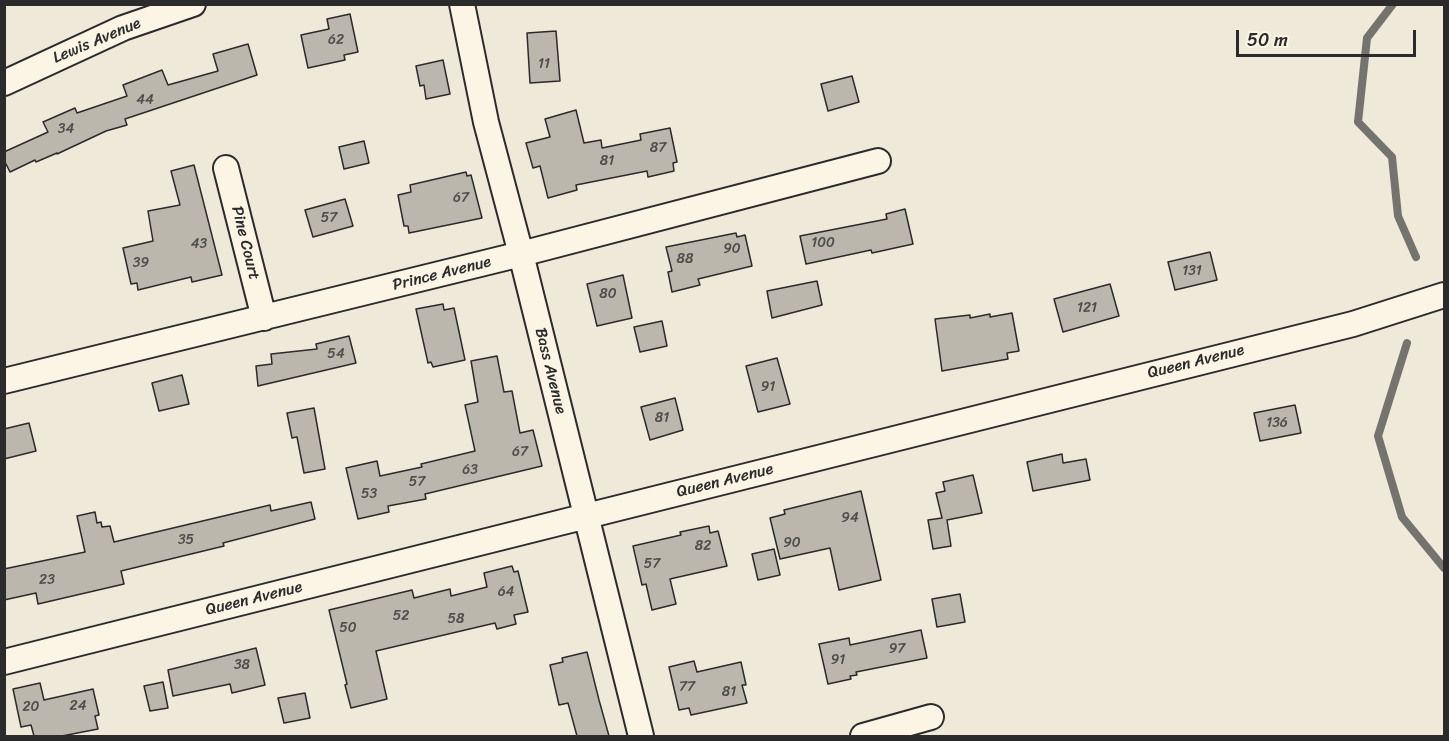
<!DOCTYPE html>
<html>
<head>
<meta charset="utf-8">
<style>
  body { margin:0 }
  #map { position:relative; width:1449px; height:741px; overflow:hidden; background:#efe9da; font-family:Sriracha,sans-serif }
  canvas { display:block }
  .frame { position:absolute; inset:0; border:6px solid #2b2b2b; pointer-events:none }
  .scale { position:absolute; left:1236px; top:30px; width:180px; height:27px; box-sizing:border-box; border:3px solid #2b2b2b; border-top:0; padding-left:8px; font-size:18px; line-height:21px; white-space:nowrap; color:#2b2b2b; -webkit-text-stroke:4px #fcf5e5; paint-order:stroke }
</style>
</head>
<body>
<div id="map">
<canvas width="1449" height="741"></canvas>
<div class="frame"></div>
<div class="scale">50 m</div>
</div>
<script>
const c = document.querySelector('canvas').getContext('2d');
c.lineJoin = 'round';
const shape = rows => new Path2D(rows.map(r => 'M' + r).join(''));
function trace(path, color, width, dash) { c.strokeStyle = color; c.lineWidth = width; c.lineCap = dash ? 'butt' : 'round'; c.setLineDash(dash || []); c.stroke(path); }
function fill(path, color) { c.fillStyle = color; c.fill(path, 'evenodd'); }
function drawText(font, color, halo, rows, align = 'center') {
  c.font = font + ' Sriracha,sans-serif'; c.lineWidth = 4.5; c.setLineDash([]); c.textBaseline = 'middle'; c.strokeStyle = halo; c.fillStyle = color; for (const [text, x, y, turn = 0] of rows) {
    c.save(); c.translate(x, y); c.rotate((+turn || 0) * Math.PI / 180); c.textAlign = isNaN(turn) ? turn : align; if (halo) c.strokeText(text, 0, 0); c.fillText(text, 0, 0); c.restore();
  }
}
trace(shape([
  [1393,4,1367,38,1358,122,1392,157,1398,216,1416,257],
  [1407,343,1378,436,1402,517,1444,568]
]), '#75736d', 8);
const building = shape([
  [350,14,358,52,344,55,345,60,308,68,301,35,329,29,327,19,350,14],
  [556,31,560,81,530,83,527,33,556,31],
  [248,44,257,75,125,119,127,125,106,131,57,154,57,153,36,162,35,160,10,172,4,160,4,152,48,132,43,122,75,108,77,113,127,96,123,85,162,70,168,85,218,71,213,54,248,44],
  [443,60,450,94,426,99,424,85,420,86,416,66,443,60],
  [852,76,859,102,828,111,821,84,852,76],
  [576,110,584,143,601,140,602,148,641,140,640,134,670,128,677,162,673,163,674,171,648,177,647,171,576,185,577,190,548,198,540,166,533,168,526,143,550,137,545,119,576,110],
  [364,141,369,163,344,169,339,147,364,141],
  [194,165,222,275,192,282,191,277,138,290,137,283,131,284,123,248,153,241,148,211,180,205,171,171,194,165],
  [466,172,467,176,471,175,482,218,409,233,408,226,404,226,398,195,411,192,410,185,466,172],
  [345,199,353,226,313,237,305,210,345,199],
  [905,209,913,244,872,253,871,250,806,264,800,236,887,219,886,214,905,209],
  [736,233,737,237,745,235,752,266,698,279,700,285,672,292,668,272,672,271,666,247,736,233],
  [1210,252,1217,280,1175,290,1168,262,1210,252],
  [623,275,632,318,597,326,587,284,623,275],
  [817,281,822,305,772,318,767,291,817,281],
  [1110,284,1119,316,1063,332,1054,299,1110,284],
  [443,304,444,310,454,308,465,360,433,367,431,362,428,363,416,309,443,304],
  [1012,313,1019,351,1007,353,1008,359,942,371,935,319,970,315,970,318,990,314,990,317,1012,313],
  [662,321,667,346,640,352,634,327,662,321],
  [349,336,356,363,258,386,256,366,272,364,271,354,317,349,316,344,349,336],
  [497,356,504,392,512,391,520,433,533,430,542,466,425,494,426,499,388,506,389,512,358,519,346,468,377,461,380,476,422,467,421,464,475,451,465,405,478,402,471,361,497,356],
  [777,358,790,404,758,412,746,366,777,358],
  [182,375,189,404,159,411,152,383,182,375],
  [675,398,683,430,650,440,641,407,675,398],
  [1295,405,1301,433,1260,441,1254,413,1295,405],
  [314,408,325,469,304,473,297,437,292,438,287,413,314,408],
  [29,423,36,451,4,459,4,429,29,423],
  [1062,454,1063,463,1086,459,1090,480,1033,491,1027,462,1062,454],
  [973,475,982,513,947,520,951,546,933,549,928,520,942,518,936,493,945,491,943,482,973,475],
  [861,491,881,580,839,590,830,548,780,559,770,518,785,514,784,510,861,491],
  [311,502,315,519,223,543,224,546,121,571,124,584,38,604,36,593,4,600,4,569,85,552,77,516,95,512,97,523,101,522,102,527,110,526,114,542,270,505,271,511,311,502],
  [709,526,710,533,718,531,727,566,670,579,676,604,652,610,646,584,642,585,633,546,681,535,680,532,709,526],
  [774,549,780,575,758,580,752,554,774,549],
  [512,566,514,572,518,571,528,612,514,615,516,624,497,629,495,623,376,651,387,699,351,708,345,685,347,684,329,610,412,590,414,598,450,589,451,596,487,587,484,573,512,566],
  [960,594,965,622,937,627,932,599,960,594],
  [921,630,927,658,856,672,857,675,850,676,851,679,828,684,819,644,849,638,850,645,921,630],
  [256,648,265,685,232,693,230,684,173,696,168,670,256,648],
  [587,652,599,700,609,736,577,736,568,703,559,705,550,665,563,662,562,658,587,652],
  [694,661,697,672,741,662,746,685,742,685,747,703,691,715,689,708,679,710,669,667,694,661],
  [163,682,168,708,150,711,144,686,163,682],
  [40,683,44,700,93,689,99,715,95,716,98,729,62,736,34,736,31,725,21,727,13,689,40,683],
  [305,693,310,718,284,723,278,698,305,693]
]);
fill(building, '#bcb7ac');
trace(building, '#2b2b2b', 1.5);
const minor = shape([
  [462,4,486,122,521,254,641,736],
  [4,83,123,28,193,4],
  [226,168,264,318],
  [4,381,521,254,878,161],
  [4,662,1353,324,1444,295],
  [863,736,931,717]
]);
trace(minor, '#2b2b2b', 28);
trace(minor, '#fcf5e5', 24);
drawText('14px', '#4f4e4b', null, [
  ["62",336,40],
  ["11",544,64],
  ["44",145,100],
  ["34",66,129],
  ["87",658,148],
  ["81",607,161],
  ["67",461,198],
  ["57",329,218],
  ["100",823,243],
  ["43",199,244],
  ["90",732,249],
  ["88",685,259],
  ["39",141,263],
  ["131",1192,271],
  ["80",608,294],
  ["121",1087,308],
  ["54",336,354],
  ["91",768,387],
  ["81",662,418],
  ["136",1277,423],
  ["67",520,452],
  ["63",470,470],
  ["57",417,482],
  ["53",369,494],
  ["94",850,518],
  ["35",186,540],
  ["90",792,543],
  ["82",703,546],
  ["57",652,564],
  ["23",47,580],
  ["64",506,592],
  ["52",401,616],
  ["58",456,619],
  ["50",348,628],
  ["97",897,649],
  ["91",838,660],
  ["38",242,665],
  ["77",687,687],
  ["81",729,692],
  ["24",78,706],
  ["20",31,707]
]);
drawText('16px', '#2b2b2b', '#fcf5e5', [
  ["Lewis Avenue",97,41,-23],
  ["Pine Court",245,243,76],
  ["Prince Avenue",442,274,-14],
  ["Queen Avenue",1196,362,-14],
  ["Bass Avenue",550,371,76],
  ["Queen Avenue",725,481,-14],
  ["Queen Avenue",254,599,-14]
]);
</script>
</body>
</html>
